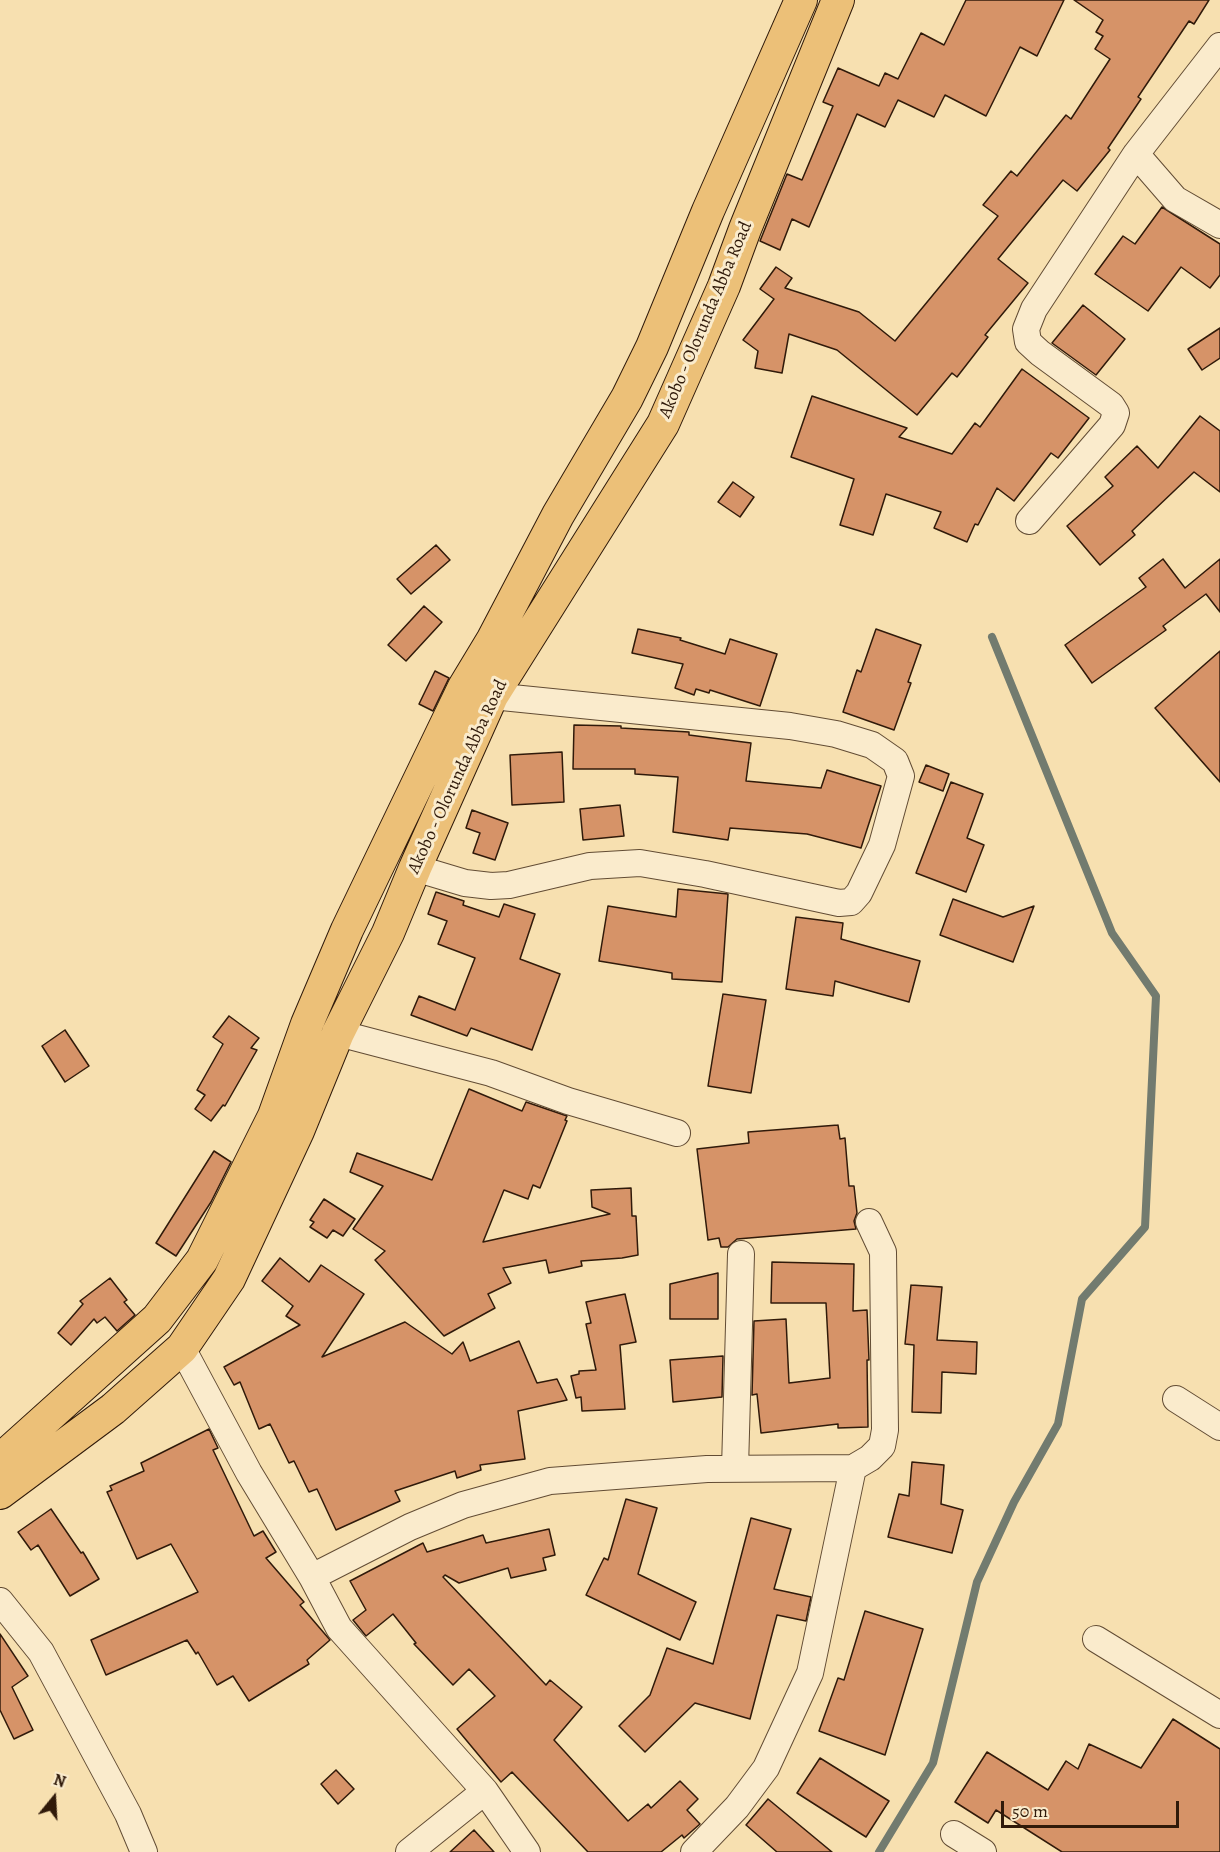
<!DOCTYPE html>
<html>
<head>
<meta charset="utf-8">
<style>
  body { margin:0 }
  #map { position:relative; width:1220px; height:1852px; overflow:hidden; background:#f7e0b0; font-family:Alegreya,serif }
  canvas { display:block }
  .north { position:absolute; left:24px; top:1768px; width:60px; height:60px; -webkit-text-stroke:4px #faebcc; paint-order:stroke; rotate:18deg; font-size:16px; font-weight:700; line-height:24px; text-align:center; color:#301a0a }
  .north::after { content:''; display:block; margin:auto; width:21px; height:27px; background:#301a0a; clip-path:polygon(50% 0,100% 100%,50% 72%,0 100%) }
  .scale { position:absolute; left:1001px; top:1801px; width:178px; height:27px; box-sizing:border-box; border:3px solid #301a0a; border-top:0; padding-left:8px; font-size:18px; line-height:21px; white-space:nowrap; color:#301a0a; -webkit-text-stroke:4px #faebcc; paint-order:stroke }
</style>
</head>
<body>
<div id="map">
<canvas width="1220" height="1852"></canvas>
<div class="north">N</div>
<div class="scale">50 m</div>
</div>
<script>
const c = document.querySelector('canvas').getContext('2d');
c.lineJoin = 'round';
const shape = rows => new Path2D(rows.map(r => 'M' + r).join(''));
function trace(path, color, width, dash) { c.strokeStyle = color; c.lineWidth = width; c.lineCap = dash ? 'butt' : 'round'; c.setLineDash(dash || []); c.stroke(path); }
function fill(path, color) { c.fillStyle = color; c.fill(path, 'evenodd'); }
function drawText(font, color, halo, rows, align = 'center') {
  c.font = font + ' Alegreya,serif'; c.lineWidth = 6; c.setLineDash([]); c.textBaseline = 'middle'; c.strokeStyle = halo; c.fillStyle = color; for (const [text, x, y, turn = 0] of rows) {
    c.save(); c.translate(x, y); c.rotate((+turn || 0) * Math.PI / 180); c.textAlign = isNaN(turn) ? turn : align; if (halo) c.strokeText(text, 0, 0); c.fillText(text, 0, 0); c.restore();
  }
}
trace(shape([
  [879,1852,933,1763,977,1582,1014,1502,1058,1424,1082,1299,1145,1227,1156,996,1112,933,992,637]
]), '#727b6f', 8);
const building = shape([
  [966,0,1064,0,1037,56,1020,47,986,116,945,95,934,117,898,100,885,127,857,114,809,227,792,219,780,250,760,241,787,174,802,180,833,106,823,102,838,68,879,86,885,73,898,79,921,33,944,45,966,0],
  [1074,0,1209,0,1194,24,1189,21,1138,97,1141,99,1108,148,1110,150,1077,191,1063,180,998,259,1028,283,985,335,988,337,957,377,952,373,917,415,837,350,789,334,782,373,755,368,758,351,743,340,774,299,760,289,776,267,792,278,785,288,859,312,895,341,998,216,983,205,1011,171,1017,176,1066,115,1071,119,1110,59,1095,49,1103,36,1096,32,1103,20,1074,0],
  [1162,207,1220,244,1220,275,1210,288,1181,267,1148,311,1095,274,1123,236,1135,244,1162,207],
  [1083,305,1125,339,1096,375,1052,343,1083,305],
  [1220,328,1220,358,1202,370,1188,349,1220,328],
  [1022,369,1089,418,1058,458,1051,453,1014,501,997,488,978,525,975,524,967,542,934,528,941,512,886,494,873,535,840,525,854,479,791,457,812,396,907,428,899,437,952,454,975,423,980,427,1022,369],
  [1200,416,1220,431,1220,492,1194,472,1132,531,1135,535,1100,565,1067,526,1113,486,1105,477,1137,446,1158,468,1200,416],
  [733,482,754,497,740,517,718,502,733,482],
  [436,545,450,560,411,594,397,579,436,545],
  [1163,559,1185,588,1220,559,1220,612,1206,594,1163,626,1166,630,1092,683,1065,645,1146,587,1139,578,1163,559],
  [424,606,442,622,406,661,388,645,424,606],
  [638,629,681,638,680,640,725,654,730,639,777,654,760,706,710,690,709,693,696,689,694,695,675,688,683,664,632,653,638,629],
  [876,629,921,645,908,682,911,683,894,730,843,712,857,670,861,672,876,629],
  [1220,651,1220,782,1155,708,1220,651],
  [435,671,449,678,433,711,419,704,435,671],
  [574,725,621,726,621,728,689,732,689,735,751,743,746,781,821,788,827,770,881,786,861,848,807,834,730,828,728,840,673,832,678,777,635,774,635,769,573,769,574,725],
  [562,752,564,802,512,805,510,755,562,752],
  [926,765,949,774,943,791,919,782,926,765],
  [951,782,983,794,967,838,984,845,966,892,916,873,951,782],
  [620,805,624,836,583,840,580,809,620,805],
  [472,810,508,823,495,860,473,853,480,833,466,828,472,810],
  [678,889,728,894,722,982,672,979,672,973,599,961,608,906,676,917,678,889],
  [436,892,464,901,463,905,499,917,504,904,535,914,520,959,560,974,532,1050,471,1028,467,1036,411,1015,419,996,455,1010,475,958,438,944,447,921,428,914,436,892],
  [953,899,1003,917,1034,906,1013,962,940,935,953,899],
  [796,917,843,923,841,939,920,961,909,1002,835,981,833,996,786,989,796,917],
  [723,994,766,1000,751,1093,708,1086,723,994],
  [229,1016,259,1038,251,1048,257,1050,225,1106,223,1105,211,1121,195,1109,205,1095,197,1090,223,1044,213,1037,229,1016],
  [65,1030,89,1066,65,1082,42,1046,65,1030],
  [469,1089,522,1111,526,1102,567,1116,565,1120,567,1121,540,1188,533,1185,528,1199,504,1190,483,1242,610,1214,592,1207,591,1190,631,1188,632,1216,636,1216,638,1255,622,1258,581,1261,582,1266,549,1273,546,1260,503,1268,511,1283,488,1294,495,1308,444,1336,375,1260,385,1251,353,1229,383,1186,350,1172,357,1153,432,1180,469,1089],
  [838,1125,840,1139,845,1138,849,1186,854,1186,857,1213,854,1221,856,1229,737,1239,728,1247,721,1247,719,1238,708,1240,697,1149,749,1143,748,1132,838,1125],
  [214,1151,231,1162,211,1202,176,1256,156,1243,214,1151],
  [324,1199,355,1219,343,1236,333,1230,327,1238,310,1227,314,1222,310,1220,324,1199],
  [280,1258,309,1282,321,1265,364,1294,322,1357,405,1322,452,1354,463,1342,470,1361,519,1341,537,1383,557,1379,567,1400,518,1411,525,1459,480,1465,481,1470,457,1478,455,1471,395,1491,400,1501,336,1530,317,1489,309,1492,294,1461,289,1463,270,1424,259,1429,240,1382,234,1385,224,1367,300,1325,286,1316,293,1306,262,1281,280,1258],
  [772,1262,854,1264,853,1311,867,1310,869,1360,867,1360,868,1427,838,1428,838,1424,761,1433,757,1394,752,1395,754,1321,786,1319,789,1383,830,1378,826,1303,771,1303,772,1262],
  [718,1273,718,1319,670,1319,670,1284,718,1273],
  [110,1278,127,1300,124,1302,135,1315,117,1331,105,1317,97,1323,94,1319,71,1345,58,1333,83,1304,80,1301,110,1278],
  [911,1285,942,1287,937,1340,977,1342,976,1374,942,1372,941,1413,912,1412,914,1345,905,1344,911,1285],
  [625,1294,636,1342,620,1345,625,1409,582,1411,581,1397,576,1398,571,1376,579,1374,579,1371,596,1370,586,1324,591,1323,586,1302,625,1294],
  [723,1356,722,1397,673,1402,670,1360,723,1356],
  [209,1429,218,1448,213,1450,254,1536,263,1531,276,1552,266,1558,304,1602,300,1605,330,1640,307,1660,309,1664,249,1701,233,1676,217,1685,198,1652,196,1654,187,1640,106,1675,91,1640,198,1592,171,1544,137,1559,107,1492,112,1490,110,1486,144,1471,141,1463,209,1429],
  [912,1462,944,1465,941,1504,963,1510,952,1553,888,1537,899,1494,909,1496,912,1462],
  [626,1499,657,1508,638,1574,696,1602,680,1640,586,1595,604,1558,608,1560,626,1499],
  [51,1509,81,1553,83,1552,99,1579,70,1596,38,1545,31,1550,18,1532,51,1509],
  [751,1518,791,1529,774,1589,811,1597,806,1621,777,1615,750,1719,695,1703,645,1752,619,1726,650,1695,667,1648,713,1664,751,1518],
  [549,1529,555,1555,543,1558,546,1570,511,1578,508,1568,459,1583,445,1575,443,1577,546,1685,550,1680,582,1707,554,1740,628,1821,648,1804,651,1808,680,1781,698,1799,687,1810,700,1824,684,1838,682,1835,661,1852,588,1852,512,1772,501,1782,457,1729,495,1696,469,1669,453,1685,414,1644,416,1643,393,1614,366,1636,353,1620,366,1610,350,1581,423,1543,427,1552,483,1535,486,1543,549,1529],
  [865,1611,923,1629,885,1755,819,1731,838,1678,844,1680,865,1611],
  [0,1634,28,1676,12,1687,33,1730,14,1739,0,1710,0,1634],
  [1173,1719,1220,1749,1220,1852,1062,1852,996,1810,988,1823,955,1802,987,1752,1048,1790,1066,1761,1078,1769,1089,1744,1141,1768,1173,1719],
  [820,1758,889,1801,866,1837,797,1793,820,1758],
  [336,1770,354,1789,338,1804,321,1784,336,1770],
  [768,1799,832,1852,777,1852,746,1825,768,1799],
  [474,1830,494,1852,450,1852,474,1830]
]);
fill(building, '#d69368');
trace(building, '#301a0a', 1.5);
const minor = shape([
  [1136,154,1175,199,1220,225],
  [1029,521,1112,425,1116,413,1111,405,1040,353,1028,342,1026,329,1034,309,1136,154,1220,46],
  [415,868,465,883,491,886,509,885,590,866,640,863,705,874,839,903,851,902,859,893,882,845,901,776,895,761,872,745,836,734,790,726,492,696],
  [338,1033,491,1073,568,1101,677,1133],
  [182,1348,249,1473,312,1577,339,1628,485,1791,527,1852],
  [1176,1399,1220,1427],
  [735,1468,741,1254],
  [312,1577,410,1527,463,1505,550,1481,707,1469,853,1468,870,1458,882,1446,885,1430,883,1252,869,1222],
  [0,1601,41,1652,128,1814,144,1852],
  [1096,1639,1220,1715],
  [954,1834,983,1852],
  [409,1852,485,1791],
  [694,1852,737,1807,766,1768,810,1673,853,1468]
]);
const major = shape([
  [0,1460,157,1319,202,1260,274,1116,307,1024,347,930,464,687,493,639,558,515,627,398,652,347,708,211,801,0],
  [0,1493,113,1409,182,1348,229,1279,298,1131,338,1033,388,933,415,868,492,696,663,424,724,286,745,229,838,0]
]);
trace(minor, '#624c34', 28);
trace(major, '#301a0a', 34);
trace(minor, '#faebcc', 26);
trace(major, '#ecc078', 32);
drawText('18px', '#301a0a', '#faebcc', [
  ["Akobo - Olorunda Abba Road",706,320,-67],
  ["Akobo - Olorunda Abba Road",458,777,-65]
]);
</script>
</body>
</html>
